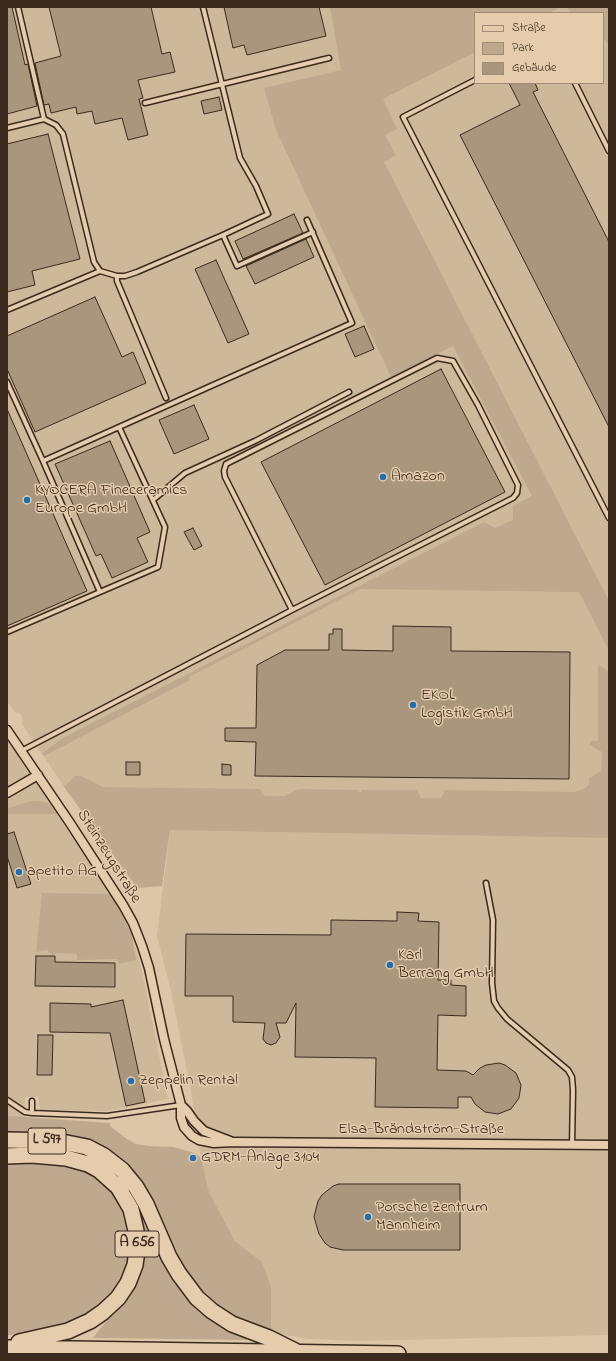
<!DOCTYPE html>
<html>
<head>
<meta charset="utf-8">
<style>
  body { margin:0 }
  #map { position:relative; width:616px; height:1361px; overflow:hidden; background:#ddc6a7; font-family:"Indie Flower",sans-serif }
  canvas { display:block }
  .frame { position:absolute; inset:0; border:8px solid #3b2a1e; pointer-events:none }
  .legend { position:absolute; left:474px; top:12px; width:130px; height:72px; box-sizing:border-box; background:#e4ccad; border:1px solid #a08b74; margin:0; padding:5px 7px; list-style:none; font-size:12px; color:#3b2a1e }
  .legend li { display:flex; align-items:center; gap:8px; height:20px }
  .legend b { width:20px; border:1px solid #a08b74 }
</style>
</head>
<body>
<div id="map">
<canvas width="616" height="1361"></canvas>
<div class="frame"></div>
<ul class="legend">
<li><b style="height:5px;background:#e4ccad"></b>Straße</li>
<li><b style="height:11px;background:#bfa98e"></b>Park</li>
<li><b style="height:11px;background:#aa967d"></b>Gebäude</li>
</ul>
</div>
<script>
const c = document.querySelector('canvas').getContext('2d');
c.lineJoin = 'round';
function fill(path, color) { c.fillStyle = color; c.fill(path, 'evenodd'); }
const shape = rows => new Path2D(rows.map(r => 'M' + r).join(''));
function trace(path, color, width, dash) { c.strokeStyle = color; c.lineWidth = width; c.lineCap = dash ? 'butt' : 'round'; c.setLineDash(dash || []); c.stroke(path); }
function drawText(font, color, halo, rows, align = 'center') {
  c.font = font + ' "Indie Flower",sans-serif'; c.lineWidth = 3; c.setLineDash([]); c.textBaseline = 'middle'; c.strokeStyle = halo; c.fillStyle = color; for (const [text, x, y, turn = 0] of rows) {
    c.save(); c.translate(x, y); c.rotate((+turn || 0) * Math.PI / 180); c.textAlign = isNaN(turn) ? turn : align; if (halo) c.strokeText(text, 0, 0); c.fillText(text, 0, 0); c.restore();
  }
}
fill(shape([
  [7,7,609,7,609,1335,358,1341,307,1339,271,1332,271,1286,262,1262,235,1241,209,1192,201,1158,191,1091,171,991,157,936,170,831,86,815,69,794,30,736,22,724,22,717,20,714,15,712,7,701],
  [475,13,603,13,603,83,475,83],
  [7,740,117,904,131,933,142,971,168,1099,108,1111,40,1110,38,1097,25,1097,25,1117,7,1117]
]), '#ceb89a');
fill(shape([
  [330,7,561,7,549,13,475,13,475,52,383,99,397,129,385,135,396,155,384,162,609,601,609,651,579,592,360,589,189,677,190,680,44,756,42,753,63,738,484,522,495,528,513,520,513,506,532,496,453,346,391,377,276,130,264,88,341,70],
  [567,7,609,7,609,42,607,43,603,38,603,13,570,13],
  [598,664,609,672,609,838,170,830,162,886,137,888,64,787,75,776,81,776,103,787,260,789,265,796,285,796,299,789,358,790,359,793,361,792,361,790,417,790,421,798,441,798,445,790,574,792,581,790,587,787,589,784,589,778,601,771,602,752,590,745,590,741,598,741],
  [39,801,50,804,57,814,7,814,7,809,12,807,27,802],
  [42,893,109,894,117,906,131,933,136,960,119,964,117,959,77,960,77,954,58,953,52,955,47,950,36,952],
  [10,1116,110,1123,110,1126,127,1139,136,1144,149,1146,173,1147,195,1153,201,1158,209,1192,235,1241,262,1262,271,1286,271,1332,242,1321,217,1304,202,1291,189,1276,176,1253,152,1200,136,1175,109,1150,87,1140,60,1134,7,1133,7,1117],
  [7,1145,46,1146,83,1152,103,1162,124,1181,135,1198,159,1251,247,1337,247,1340,93,1338,116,1308,140,1262,112,1174,7,1151],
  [22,1161,78,1166,103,1180,123,1205,133,1240,126,1275,108,1302,79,1321,26,1334,7,1335,7,1162]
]), '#bfa98e');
const building = shape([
  [7,7,12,7,25,65,28,64,37,106,7,114,7,7],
  [49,7,151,7,162,54,170,52,175,72,138,80,143,98,139,99,148,135,128,140,122,118,95,124,92,111,77,114,76,107,51,113,49,104,44,105,35,63,61,56,49,7],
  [224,7,319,7,326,36,247,55,244,45,233,48,224,7],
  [509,83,535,83,538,90,533,92,609,242,609,427,460,135,520,105,509,83],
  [219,97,222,110,204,114,201,101,219,97],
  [48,134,80,259,32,271,35,285,7,292,7,144,48,134],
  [294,214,303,233,243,259,235,241,294,214],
  [306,239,314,257,255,284,246,266,306,239],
  [216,260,249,334,228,343,195,269,216,260],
  [95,297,122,357,133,352,146,383,35,432,7,369,7,336,95,297],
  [364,326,374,349,355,357,345,334,364,326],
  [441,369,505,492,325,585,261,462,441,369],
  [194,405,209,439,174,454,159,420,194,405],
  [7,409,87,591,7,626,7,409],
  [110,441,150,532,137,538,148,562,112,578,101,554,96,556,55,464,110,441],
  [193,528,202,546,194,550,184,532,193,528],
  [393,626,451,627,451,651,570,652,569,779,255,776,256,742,225,741,225,728,256,728,257,665,285,650,329,650,329,634,333,634,333,629,342,629,342,650,393,651,393,626],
  [126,762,140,762,140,775,126,775,126,762],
  [222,764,231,765,231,775,222,775,222,764],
  [14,832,31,884,17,888,7,856,7,834,14,832],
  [397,912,419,913,418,921,439,922,438,980,451,980,451,985,466,986,466,1016,438,1015,437,1070,466,1071,473,1075,480,1068,486,1065,499,1063,505,1065,516,1073,521,1085,519,1098,511,1109,498,1114,485,1112,475,1104,471,1097,458,1097,458,1108,375,1107,376,1058,295,1057,296,1003,286,1023,276,1023,280,1037,276,1043,271,1045,266,1043,263,1039,265,1023,233,1022,233,996,185,996,186,934,331,935,331,920,397,921,397,912],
  [36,956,55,956,55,962,115,963,115,987,35,986,36,956],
  [123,1000,145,1102,126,1106,110,1033,50,1032,50,1003,91,1004,91,1007,123,1000],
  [38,1035,53,1035,52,1075,37,1075,38,1035],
  [339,1184,460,1184,460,1250,343,1250,330,1247,325,1243,319,1234,314,1217,318,1201,322,1195,333,1186,339,1184]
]);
fill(building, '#aa967d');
trace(building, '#3b2a1e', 1);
const lane = shape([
  [18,7,44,119],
  [203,7,240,158,256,186,268,214,223,235],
  [475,80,403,117,609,518],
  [575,83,609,151],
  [145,103,329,58],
  [7,128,44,119,56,125,63,134,94,262,100,271,117,276,117,281,166,398],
  [117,276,125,276,137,272,223,235,237,266,313,232],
  [7,310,100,271],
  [7,382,43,461,100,592],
  [43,461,352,323,307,220],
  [153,500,185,473,255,441,349,392],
  [7,632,158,567,165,527,119,427],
  [21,751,292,610,225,477,224,471,226,464,437,358,453,361,478,405,518,485,517,493,513,498,292,610],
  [486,883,493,920,492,983,494,1001,498,1008,507,1019,568,1070,572,1077,573,1090,572,1145],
  [7,1100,25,1112,32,1113],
  [32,1101,32,1113,107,1116,181,1105]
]);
const street = shape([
  [7,730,70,823,123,905,133,923,142,946,149,968,164,1039,181,1105,181,1118,184,1127,192,1136,199,1140,214,1143,234,1142,609,1145],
  [7,793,38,775],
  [181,1105,187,1111,194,1121,204,1131,230,1141]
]);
const highway = shape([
  [7,1140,57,1141,87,1147,104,1156,122,1170,136,1187,146,1204,169,1257,179,1274,197,1298,212,1311,232,1324,269,1338,295,1351],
  [7,1156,32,1155,66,1158,88,1164,99,1170,118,1187,124,1197,131,1209,137,1235,137,1250,135,1265,128,1283,118,1298,103,1312,90,1321,68,1331,19,1342],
  [7,1348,398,1354]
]);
trace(lane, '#3b2a1e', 7);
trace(street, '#3b2a1e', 11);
trace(highway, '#3b2a1e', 18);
trace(lane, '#e4ccad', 4);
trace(street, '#e4ccad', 8);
trace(highway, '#e4ccad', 15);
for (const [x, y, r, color] of [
  [383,477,4,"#1f6fb2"],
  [27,500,4,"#1f6fb2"],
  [413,705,4,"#1f6fb2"],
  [19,872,4,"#1f6fb2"],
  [390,965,4,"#1f6fb2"],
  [131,1081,4,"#1f6fb2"],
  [193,1158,4,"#1f6fb2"],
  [368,1217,4,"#1f6fb2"]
]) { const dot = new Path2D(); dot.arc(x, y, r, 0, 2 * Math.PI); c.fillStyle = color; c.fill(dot); trace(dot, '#e4ccad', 1.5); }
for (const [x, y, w] of [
  [47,1141,38],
  [137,1244,44]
]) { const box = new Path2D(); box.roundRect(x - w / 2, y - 13, w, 26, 3); c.fillStyle = '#e4ccad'; c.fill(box); trace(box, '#3b2a1e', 1); }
drawText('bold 15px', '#3b2a1e', null, [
  ["L 597",47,1141],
  ["A 656",137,1244]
]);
drawText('16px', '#3b2a1e', '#e4ccad', [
  ["Amazon",391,477],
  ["KYOCERA Fineceramics",35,491],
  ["Europe GmbH",35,509],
  ["EKOL",421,696],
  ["Logistik GmbH",421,714],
  ["apetito AG",27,872],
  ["Karl",398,956],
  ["Berrang GmbH",398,974],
  ["Zeppelin Rental",139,1081],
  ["GDRM-Anlage 3104",201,1158],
  ["Porsche Zentrum",376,1208],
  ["Mannheim",376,1226]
], 'left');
drawText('16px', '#3b2a1e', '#e4ccad', [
  ["Steinzeugstraße",108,857,58],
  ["Elsa-Brändström-Straße",421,1130]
]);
</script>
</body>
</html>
